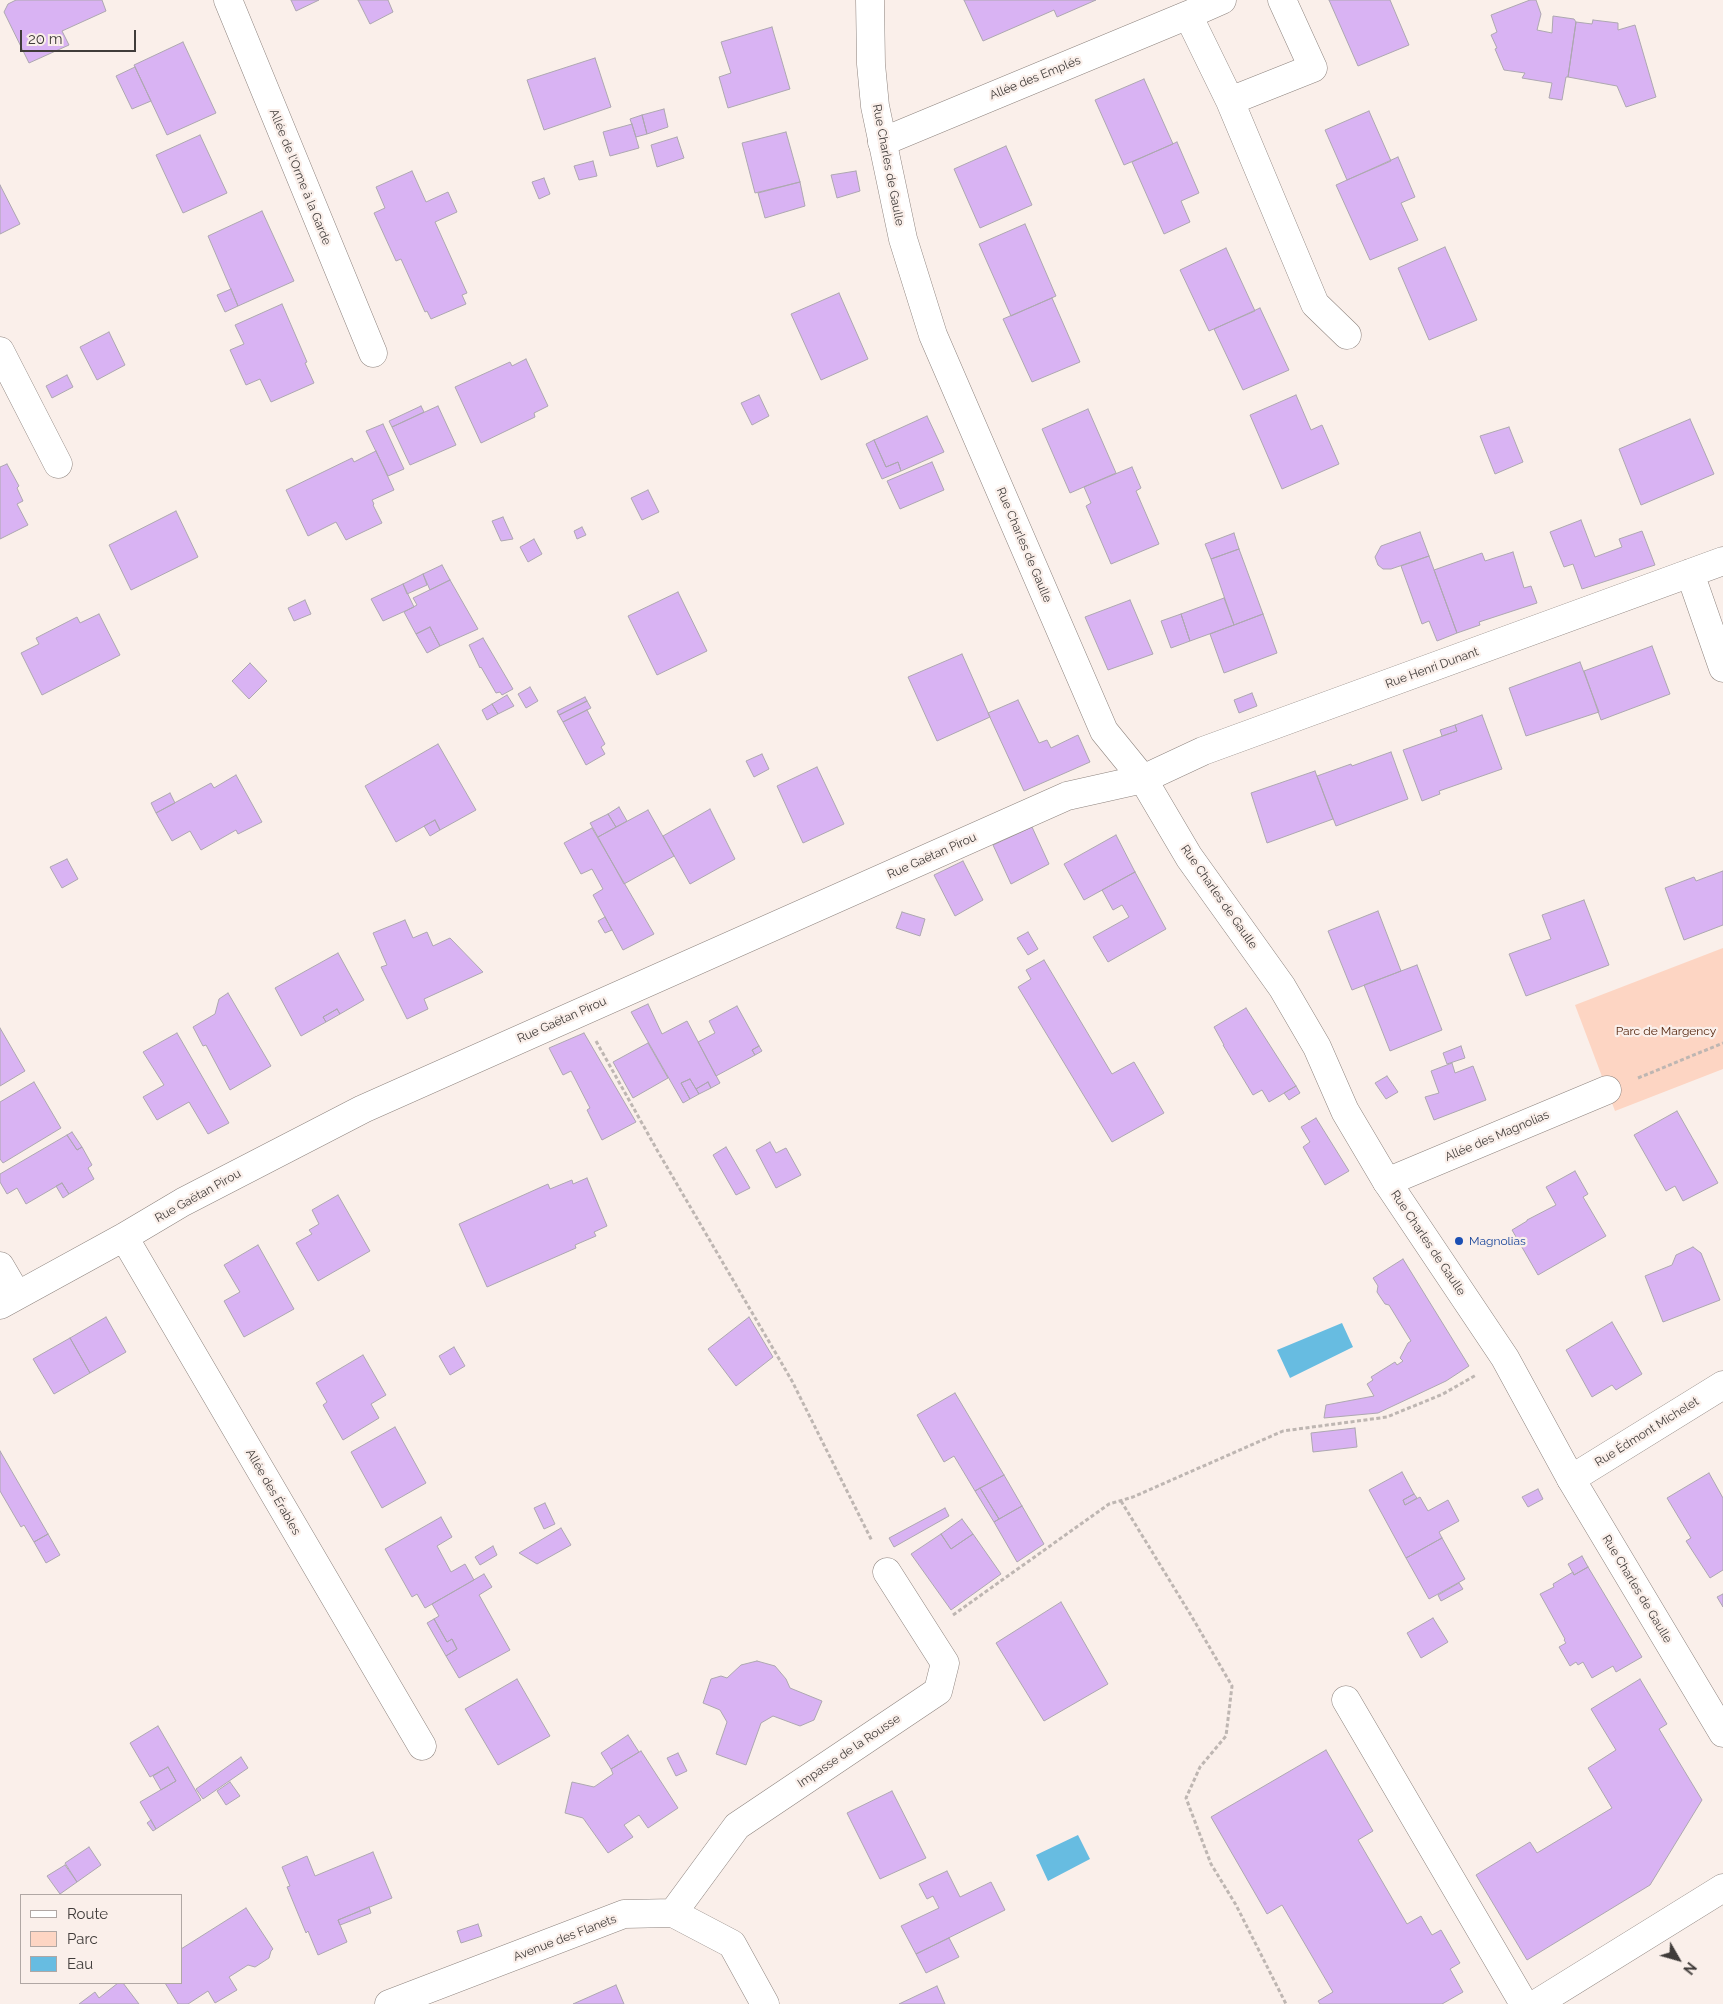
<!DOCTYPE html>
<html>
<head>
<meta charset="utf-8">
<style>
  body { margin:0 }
  #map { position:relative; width:1723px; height:2004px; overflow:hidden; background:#faefea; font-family:Raleway,sans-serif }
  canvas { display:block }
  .legend { position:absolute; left:20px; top:1894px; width:162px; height:90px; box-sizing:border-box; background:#faefea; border:1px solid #b0a7a4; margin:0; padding:6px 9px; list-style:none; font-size:15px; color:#403c3a }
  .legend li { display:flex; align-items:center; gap:10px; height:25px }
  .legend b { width:25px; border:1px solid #b0a7a4 }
  .north { position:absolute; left:1653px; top:1934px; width:50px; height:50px; -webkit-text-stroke:4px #faefea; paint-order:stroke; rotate:128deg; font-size:14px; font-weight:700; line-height:20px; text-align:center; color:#403c3a }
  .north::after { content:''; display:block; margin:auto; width:18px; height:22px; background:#403c3a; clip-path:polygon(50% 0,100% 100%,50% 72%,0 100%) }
  .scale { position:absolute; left:20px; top:30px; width:116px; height:22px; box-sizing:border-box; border:2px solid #403c3a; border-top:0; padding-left:6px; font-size:15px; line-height:18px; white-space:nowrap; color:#403c3a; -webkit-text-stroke:4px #faefea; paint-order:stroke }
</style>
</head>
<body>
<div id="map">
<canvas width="1723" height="2004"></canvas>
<ul class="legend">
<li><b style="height:6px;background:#fff"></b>Route</li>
<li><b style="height:14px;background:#fdd5c3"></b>Parc</li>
<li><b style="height:14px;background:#67bce1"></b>Eau</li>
</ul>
<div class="north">N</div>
<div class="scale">20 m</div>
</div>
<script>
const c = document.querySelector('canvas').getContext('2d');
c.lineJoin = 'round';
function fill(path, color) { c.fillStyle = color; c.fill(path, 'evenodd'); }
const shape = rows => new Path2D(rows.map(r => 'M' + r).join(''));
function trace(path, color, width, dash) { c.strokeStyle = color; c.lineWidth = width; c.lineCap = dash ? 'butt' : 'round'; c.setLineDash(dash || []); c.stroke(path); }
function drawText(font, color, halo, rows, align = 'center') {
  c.font = font + ' Raleway,sans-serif'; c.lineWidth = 4.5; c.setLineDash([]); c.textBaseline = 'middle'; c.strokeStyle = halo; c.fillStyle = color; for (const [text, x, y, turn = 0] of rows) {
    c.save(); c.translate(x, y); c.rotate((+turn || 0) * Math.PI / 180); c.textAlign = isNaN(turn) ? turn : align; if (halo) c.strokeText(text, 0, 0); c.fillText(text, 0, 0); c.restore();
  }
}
fill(shape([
  [1723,948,1723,1069,1615,1111,1575,1005]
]), '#fdd5c3');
fill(shape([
  [1342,1323,1353,1347,1290,1378,1277,1350],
  [1078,1835,1090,1859,1048,1881,1036,1855]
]), '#67bce1');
const building = shape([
  [16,0,102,0,106,11,62,31,69,45,29,63,4,12,8,4,16,0],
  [291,0,319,0,296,11,291,0],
  [358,0,388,0,393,12,370,24,358,0],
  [964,0,1096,0,1057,17,1054,10,983,41,964,0],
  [1329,0,1390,0,1409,45,1358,66,1329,0],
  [1530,0,1536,0,1541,14,1537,30,1552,33,1553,16,1574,19,1576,22,1568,77,1566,77,1562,100,1549,98,1552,83,1522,78,1525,73,1504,70,1495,49,1497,48,1491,35,1497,32,1491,15,1530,0],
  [1593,20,1618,23,1618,30,1635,25,1656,97,1626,107,1617,86,1568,77,1576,22,1592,24,1593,20],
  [772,27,790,89,728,108,719,77,731,73,721,42,772,27],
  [183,42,216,113,167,135,134,65,183,42],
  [595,58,611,107,544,130,527,80,595,58],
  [135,67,151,101,132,109,116,76,135,67],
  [1144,79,1173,144,1124,165,1095,100,1144,79],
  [664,109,668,127,647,134,642,115,664,109],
  [1369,111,1391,161,1347,180,1325,130,1369,111],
  [642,115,647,134,636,137,630,119,642,115],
  [632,124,639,148,610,156,603,132,632,124],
  [786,132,800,182,755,193,742,143,786,132],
  [200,135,227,193,183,213,156,155,200,135],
  [677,137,684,158,657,167,651,145,677,137],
  [1177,142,1199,193,1181,201,1190,222,1164,234,1132,162,1177,142],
  [1006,146,1032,205,980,228,954,169,1006,146],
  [1398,157,1415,197,1401,203,1418,240,1370,260,1336,185,1398,157],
  [593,161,597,176,579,180,574,166,593,161],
  [412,171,426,202,448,192,457,212,435,222,467,293,462,295,466,304,431,319,427,311,425,312,401,259,396,261,374,213,385,208,376,187,412,171],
  [856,171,860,191,837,198,831,175,856,171],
  [544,178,550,194,539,199,532,182,544,178],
  [800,182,805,206,765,218,758,193,800,182],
  [0,185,20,224,0,234,0,185],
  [262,211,294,281,238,306,208,236,262,211],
  [1025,224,1056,296,1011,316,979,244,1025,224],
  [1445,247,1477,320,1429,340,1398,268,1445,247],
  [1226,248,1255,311,1209,331,1180,270,1226,248],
  [231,289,238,306,225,312,217,295,231,289],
  [839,293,868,359,821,380,791,314,839,293],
  [1052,298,1080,362,1032,382,1003,319,1052,298],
  [282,304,307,362,305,363,314,383,271,402,260,379,246,385,230,350,244,344,235,325,282,304],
  [1260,308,1289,370,1243,390,1214,329,1260,308],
  [109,332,125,365,97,380,80,347,109,332],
  [526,359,548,406,534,413,535,417,481,443,455,387,510,362,512,366,526,359],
  [67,375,73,387,52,398,46,386,67,375],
  [759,395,769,416,752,425,741,403,759,395],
  [1296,395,1311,430,1322,425,1339,464,1282,489,1250,415,1296,395],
  [421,406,424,412,392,427,389,421,421,406],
  [438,406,456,445,410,465,392,427,438,406],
  [1088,409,1116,473,1070,493,1042,429,1088,409],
  [927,416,944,452,901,471,898,462,886,467,874,440,927,416],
  [1690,419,1714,474,1641,505,1619,449,1690,419],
  [383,424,404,469,388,476,366,431,383,424],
  [1509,427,1523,462,1495,474,1480,436,1509,427],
  [874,440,886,467,898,462,901,471,882,479,866,444,874,440],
  [376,451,394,490,372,500,374,504,373,505,382,523,346,540,336,522,308,536,286,490,352,458,354,462,376,451],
  [932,462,944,490,900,509,887,481,932,462],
  [7,464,19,486,17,488,23,501,17,504,28,525,0,539,0,467,7,464],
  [1132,467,1141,488,1136,491,1159,544,1111,564,1086,506,1091,503,1084,487,1132,467],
  [648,490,659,512,642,520,631,498,648,490],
  [176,511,198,557,131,590,109,545,176,511],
  [503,517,513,539,501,541,492,521,503,517],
  [1581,520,1595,557,1622,547,1619,539,1642,531,1655,565,1582,589,1573,564,1564,567,1550,532,1581,520],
  [582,527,586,535,577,539,574,531,582,527],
  [1420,532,1429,556,1391,569,1383,569,1378,565,1375,557,1381,546,1420,532],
  [1234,533,1239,549,1211,559,1205,544,1234,533],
  [534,539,542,554,528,562,520,547,534,539],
  [1239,549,1263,614,1234,625,1211,559,1239,549],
  [1513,552,1524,588,1531,586,1537,603,1479,622,1480,625,1457,633,1434,570,1482,553,1485,561,1513,552],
  [1429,556,1457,633,1437,641,1429,621,1422,624,1401,566,1429,556],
  [442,565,450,580,430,590,423,574,442,565],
  [423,574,427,585,407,594,403,584,423,574],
  [450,580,478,629,440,646,430,627,416,634,404,612,417,605,413,598,450,580],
  [403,584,414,607,383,621,371,599,403,584],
  [678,592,707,651,657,675,628,616,678,592],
  [1224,598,1234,625,1190,641,1181,614,1224,598],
  [305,600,311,614,294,621,288,608,305,600],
  [1130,600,1153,654,1108,670,1085,617,1130,600],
  [99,614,120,655,42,695,21,653,39,644,36,638,77,617,80,623,99,614],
  [1181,614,1190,641,1171,648,1161,621,1181,614],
  [1263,614,1277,653,1224,673,1210,634,1263,614],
  [430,627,440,646,427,653,416,634,430,627],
  [483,638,513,689,502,695,500,692,496,693,481,667,480,668,469,645,483,638],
  [1652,646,1670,694,1601,720,1584,671,1652,646],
  [962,654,990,717,937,741,908,677,962,654],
  [1580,662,1599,712,1526,736,1509,688,1580,662],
  [250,663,267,681,249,699,232,681,250,663],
  [530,687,538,701,526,708,518,694,530,687],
  [1252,693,1257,706,1239,713,1234,700,1252,693],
  [507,695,514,706,498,714,492,704,507,695],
  [585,697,587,701,559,715,557,711,585,697],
  [1018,700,1039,743,1047,740,1051,748,1078,735,1090,762,1024,791,988,713,1018,700],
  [587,701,591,708,563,722,559,715,587,701],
  [492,704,498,714,487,720,482,710,492,704],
  [587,710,605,744,601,747,605,754,586,765,563,722,587,710],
  [1482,715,1502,769,1439,791,1440,794,1422,801,1403,750,1457,731,1455,725,1482,715],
  [1455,725,1457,731,1442,736,1440,730,1455,725],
  [438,744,476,810,440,830,435,820,396,842,365,786,438,744],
  [1391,752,1408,799,1336,826,1317,776,1351,764,1352,766,1391,752],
  [762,754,769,769,754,777,746,761,762,754],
  [817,767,844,824,803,843,777,786,817,767],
  [1315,771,1333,819,1267,843,1251,793,1315,771],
  [236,775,262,822,238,834,236,830,201,850,190,831,172,841,156,813,211,783,214,788,236,775],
  [170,793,175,803,156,813,151,803,170,793],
  [619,807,627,821,616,827,608,814,619,807],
  [710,809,735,859,690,884,663,836,710,809],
  [648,810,674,856,624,884,598,837,648,810],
  [608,814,616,827,598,837,590,823,608,814],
  [435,820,440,830,430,836,424,826,435,820],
  [1032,827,1049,864,1011,884,993,845,1032,827],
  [592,828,654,934,623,950,593,895,603,889,592,869,581,874,564,843,592,828],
  [1116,835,1135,872,1084,900,1064,864,1116,835],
  [67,859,78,879,62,888,50,867,67,859],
  [963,861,983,900,955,916,934,875,963,861],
  [1723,871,1723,925,1684,940,1665,888,1694,877,1696,881,1723,871],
  [1135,872,1166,929,1108,962,1093,937,1129,917,1122,905,1113,910,1102,890,1135,872],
  [1584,900,1609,965,1526,996,1509,954,1551,939,1542,915,1584,900],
  [1378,911,1401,971,1352,990,1328,931,1378,911],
  [902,912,925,919,920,936,896,928,902,912],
  [605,917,612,930,605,933,598,921,605,917],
  [405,920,413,938,427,932,433,946,450,938,483,972,424,999,428,1009,407,1019,381,967,387,965,373,933,405,920],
  [1028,932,1038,949,1028,955,1017,938,1028,932],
  [338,953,364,1000,340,1014,337,1009,323,1017,326,1022,301,1036,275,988,338,953],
  [1044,960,1112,1074,1134,1062,1164,1113,1112,1142,1018,987,1031,979,1026,970,1044,960],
  [1417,965,1442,1030,1390,1051,1364,985,1417,965],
  [228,993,271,1066,230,1090,206,1045,203,1046,193,1027,215,1014,219,999,228,993],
  [648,1004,662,1034,687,1021,720,1083,711,1088,708,1082,696,1089,690,1079,681,1083,690,1099,683,1103,631,1012,648,1004],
  [737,1006,759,1046,752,1050,755,1055,716,1076,698,1042,715,1033,709,1021,737,1006],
  [1246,1008,1296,1086,1269,1102,1262,1090,1253,1095,1223,1045,1224,1045,1214,1027,1246,1008],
  [337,1009,340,1014,326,1022,323,1017,337,1009],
  [0,1028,25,1071,0,1086,0,1028],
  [177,1033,229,1123,208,1134,189,1102,157,1120,143,1097,164,1085,143,1052,177,1033],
  [584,1033,636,1122,602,1140,587,1110,590,1108,571,1071,563,1075,549,1048,584,1033],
  [648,1043,668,1078,633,1098,613,1062,648,1043],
  [759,1046,762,1051,755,1055,752,1050,759,1046],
  [1461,1046,1465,1058,1447,1064,1443,1053,1461,1046],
  [1452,1063,1455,1073,1473,1066,1486,1100,1434,1120,1425,1097,1439,1093,1431,1071,1452,1063],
  [1387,1076,1398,1092,1386,1099,1375,1083,1387,1076],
  [690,1079,699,1094,690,1099,681,1083,690,1079],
  [34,1082,61,1128,3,1163,0,1159,0,1102,34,1082],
  [708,1082,711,1088,699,1094,696,1089,708,1082],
  [1296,1086,1300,1093,1289,1100,1284,1093,1296,1086],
  [1677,1111,1718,1183,1683,1201,1675,1186,1666,1191,1634,1135,1677,1111],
  [1316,1118,1349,1171,1325,1185,1303,1147,1310,1142,1301,1127,1316,1118],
  [72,1132,82,1147,77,1150,67,1135,72,1132],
  [67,1135,77,1150,82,1147,92,1165,88,1168,94,1179,69,1194,62,1183,26,1204,17,1188,7,1194,0,1182,0,1174,67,1135],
  [770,1142,776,1153,786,1148,801,1175,776,1188,756,1150,770,1142],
  [726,1147,750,1188,736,1195,713,1155,726,1147],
  [1575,1171,1588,1194,1583,1197,1606,1236,1538,1275,1512,1230,1527,1221,1527,1220,1556,1205,1546,1187,1575,1171],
  [587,1178,607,1226,594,1232,596,1236,575,1245,576,1248,487,1287,459,1224,548,1184,550,1189,572,1180,573,1184,587,1178],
  [62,1183,69,1194,63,1198,56,1186,62,1183],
  [338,1195,370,1251,318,1281,296,1243,312,1234,309,1230,319,1224,312,1210,338,1195],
  [258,1245,294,1309,244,1337,224,1301,240,1292,224,1265,258,1245],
  [1693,1247,1701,1253,1720,1300,1663,1322,1645,1276,1672,1265,1676,1255,1693,1247],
  [1403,1259,1469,1366,1446,1381,1378,1413,1324,1418,1326,1405,1374,1396,1367,1384,1373,1380,1371,1377,1395,1362,1397,1365,1403,1361,1400,1358,1408,1343,1411,1341,1389,1305,1385,1304,1377,1292,1378,1286,1373,1278,1403,1259],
  [106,1317,126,1352,90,1373,70,1338,106,1317],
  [749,1317,773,1357,736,1386,708,1349,749,1317],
  [1612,1322,1642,1374,1616,1390,1612,1385,1592,1397,1566,1350,1612,1322],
  [70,1338,90,1373,54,1394,33,1359,70,1338],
  [454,1347,465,1366,450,1375,439,1356,454,1347],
  [363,1355,386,1395,371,1404,379,1418,343,1440,323,1405,327,1402,316,1383,363,1355],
  [955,1393,1004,1475,975,1491,954,1456,944,1462,917,1415,955,1393],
  [395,1427,426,1483,382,1508,351,1452,395,1427],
  [1355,1428,1357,1447,1313,1452,1311,1433,1355,1428],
  [0,1451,48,1534,34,1542,24,1525,21,1527,0,1491,0,1451],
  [1402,1472,1414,1494,1403,1500,1405,1505,1420,1497,1428,1511,1448,1500,1459,1521,1439,1532,1442,1538,1406,1558,1369,1490,1402,1472],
  [1709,1473,1723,1498,1723,1570,1710,1578,1686,1541,1691,1538,1667,1498,1709,1473],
  [1004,1475,1022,1506,999,1519,980,1488,1004,1475],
  [980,1488,999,1519,994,1522,975,1491,980,1488],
  [1538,1489,1543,1499,1528,1507,1522,1497,1538,1489],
  [1414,1494,1417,1498,1405,1505,1403,1500,1414,1494],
  [545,1503,555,1524,544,1529,534,1508,545,1503],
  [1022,1506,1044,1544,1017,1562,994,1522,1022,1506],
  [945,1508,949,1516,894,1547,889,1538,945,1508],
  [441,1517,452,1537,437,1546,451,1572,465,1564,474,1580,425,1608,417,1594,412,1597,385,1549,441,1517],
  [962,1519,973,1534,951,1549,941,1534,962,1519],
  [561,1528,571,1545,537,1564,519,1553,561,1528],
  [48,1534,60,1555,46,1563,34,1542,48,1534],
  [941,1534,951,1549,973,1534,1001,1574,951,1610,911,1554,941,1534],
  [1442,1538,1465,1579,1429,1599,1406,1558,1442,1538],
  [493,1546,497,1555,480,1565,475,1557,493,1546],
  [1582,1556,1588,1567,1574,1575,1568,1564,1582,1556],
  [1588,1567,1642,1657,1616,1672,1613,1666,1592,1678,1583,1662,1578,1665,1576,1662,1570,1666,1559,1647,1566,1643,1564,1640,1565,1639,1540,1594,1554,1587,1553,1584,1573,1572,1574,1575,1588,1567],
  [484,1574,492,1587,479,1595,510,1650,459,1678,446,1656,457,1649,452,1639,447,1642,434,1619,439,1616,432,1604,484,1574],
  [1459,1583,1463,1589,1441,1601,1438,1595,1459,1583],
  [1723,1594,1723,1607,1717,1597,1723,1594],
  [1061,1602,1108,1684,1044,1721,996,1643,1061,1602],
  [1433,1618,1448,1642,1421,1658,1407,1633,1433,1618],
  [434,1619,447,1642,452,1639,457,1649,446,1656,427,1623,434,1619],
  [757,1661,775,1666,786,1679,790,1688,822,1701,814,1720,800,1726,773,1716,761,1723,746,1765,716,1754,727,1722,720,1710,703,1703,711,1679,721,1676,727,1678,741,1665,757,1661],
  [517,1679,550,1736,498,1765,465,1709,517,1679],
  [1640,1679,1667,1724,1659,1729,1702,1800,1650,1885,1527,1960,1476,1875,1530,1842,1537,1853,1612,1808,1588,1768,1616,1750,1591,1709,1640,1679],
  [158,1726,201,1800,156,1829,140,1802,176,1781,168,1767,150,1777,130,1743,158,1726],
  [628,1735,639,1752,611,1769,601,1753,628,1735],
  [1326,1750,1373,1831,1358,1840,1407,1924,1421,1916,1432,1935,1441,1930,1460,1963,1450,1969,1463,1992,1442,2004,1320,2004,1318,2001,1333,1992,1282,1905,1267,1914,1211,1817,1326,1750],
  [641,1751,678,1808,648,1828,639,1815,624,1825,633,1837,608,1853,583,1818,565,1813,572,1782,594,1787,613,1774,611,1769,641,1751],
  [678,1753,687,1771,676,1776,667,1758,678,1753],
  [241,1757,248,1768,203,1799,196,1789,241,1757],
  [168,1767,176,1781,161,1790,153,1776,168,1767],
  [230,1782,240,1796,226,1805,217,1791,230,1782],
  [892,1791,926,1858,880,1879,847,1813,892,1791],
  [151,1820,156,1829,153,1831,147,1823,151,1820],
  [89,1847,101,1865,77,1882,65,1863,89,1847],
  [373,1852,392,1898,338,1920,347,1942,318,1955,308,1931,306,1933,287,1887,290,1886,282,1867,307,1856,315,1876,373,1852],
  [65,1865,77,1882,60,1894,47,1876,65,1865],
  [947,1871,960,1897,991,1882,1005,1910,916,1954,901,1926,939,1908,933,1896,927,1899,919,1884,947,1871],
  [369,1907,371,1913,340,1925,338,1920,369,1907],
  [246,1908,273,1949,271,1951,269,1958,255,1967,248,1965,229,1977,237,1990,215,2003,208,1991,188,2004,178,2004,165,1983,181,1983,181,1949,246,1908],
  [478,1924,482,1936,461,1943,457,1931,478,1924],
  [949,1938,959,1957,926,1973,916,1954,949,1938],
  [118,1983,123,1983,139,2004,79,2004,95,1992,99,1998,118,1983],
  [616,1985,624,2004,573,2004,616,1985],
  [937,1986,945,2004,899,2004,937,1986]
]);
fill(building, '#d9b3f3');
trace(building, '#ada7b0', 1);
const minor = shape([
  [228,0,373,353],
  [1188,15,1222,0],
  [1230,101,1313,68,1282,0],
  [882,142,1188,15,1230,101,1315,304,1347,335],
  [0,351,58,464],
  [1690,573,1723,668],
  [1387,1182,1607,1090],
  [124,1237,422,1746],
  [0,1266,17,1295],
  [0,1305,124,1237,183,1202,363,1109,1067,796,1143,779,1203,751,1723,561],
  [1571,1479,1723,1385],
  [1346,1700,1524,2004],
  [673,1913,737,1826,938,1691,945,1663,887,1572],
  [389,2004,624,1914,673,1913,732,1944,765,2004],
  [1536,2004,1723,1888]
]);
const tertiary = shape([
  [870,0,871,64,875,106,903,239,933,335,1104,731,1143,779,1189,857,1282,987,1317,1047,1345,1111,1387,1182,1505,1358,1571,1479,1723,1733]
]);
trace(minor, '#8d837e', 29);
trace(tertiary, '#8d837e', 29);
trace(shape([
  [596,1041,657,1150,792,1381,872,1541],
  [1638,1078,1723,1043],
  [1121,1501,1192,1617,1232,1686,1226,1736,1200,1767,1186,1798,1211,1864,1236,1905,1286,2004],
  [953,1615,1109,1504,1133,1497,1283,1431,1387,1417,1443,1394,1476,1375]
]), '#beb6b2', 3, [4, 2.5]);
trace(minor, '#fff', 28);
trace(tertiary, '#fff', 28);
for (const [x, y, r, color] of [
  [1459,1241,5,"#1a4fb4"]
]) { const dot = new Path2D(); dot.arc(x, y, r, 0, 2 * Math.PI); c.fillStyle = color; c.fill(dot); trace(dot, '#faefea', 2); }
drawText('12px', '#403c3a', '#faefea', [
  ["Allée des Emplés",1035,78,-22],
  ["Rue Charles de Gaulle",888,165,79],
  ["Allée de l'Orme à la Garde",300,177,68],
  ["Rue Charles de Gaulle",1024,545,67],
  ["Rue Henri Dunant",1432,668,-20],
  ["Rue Gaëtan Pirou",932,856,-24],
  ["Rue Charles de Gaulle",1219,897,55],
  ["Rue Gaëtan Pirou",562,1020,-24],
  ["Allée des Magnolias",1497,1136,-23],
  ["Rue Gaëtan Pirou",198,1196,-29],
  ["Rue Charles de Gaulle",1428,1243,56],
  ["Rue Édmont Michelet",1647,1432,-32],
  ["Allée des Érables",273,1492,60],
  ["Rue Charles de Gaulle",1637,1589,59],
  ["Impasse de la Rousse",849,1751,-34],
  ["Avenue des Flanets",565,1938,-21]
]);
drawText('12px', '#55270f', '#faefea', [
  ["Parc de Margency",1666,1031]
]);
drawText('12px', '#164399', '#faefea', [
  ["Magnolias",1469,1241]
], 'left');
</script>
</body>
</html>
